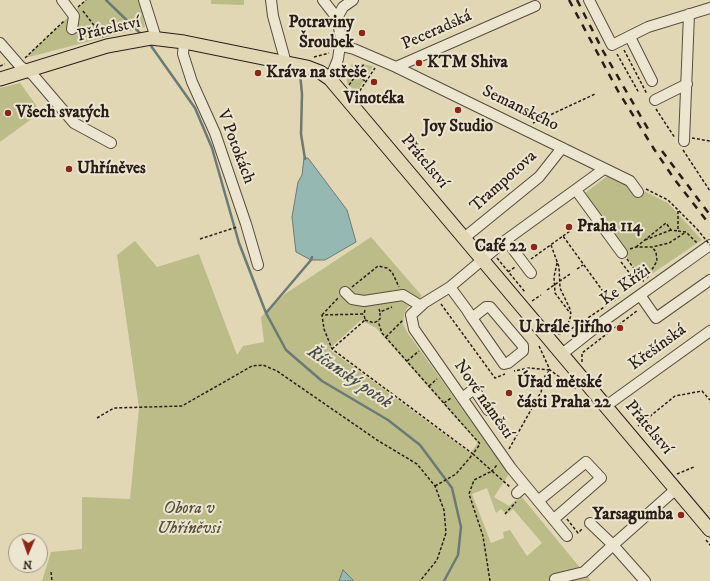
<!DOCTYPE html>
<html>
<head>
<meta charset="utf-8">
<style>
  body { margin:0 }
  #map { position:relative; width:710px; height:581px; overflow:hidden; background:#e2d7b5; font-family:"IM FELL DW Pica",serif }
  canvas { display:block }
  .north { position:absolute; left:8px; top:533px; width:40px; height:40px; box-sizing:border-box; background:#ece5cf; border:1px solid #9e9586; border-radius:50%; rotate:182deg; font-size:11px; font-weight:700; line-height:16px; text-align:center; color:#2a1d18 }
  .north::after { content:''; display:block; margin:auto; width:14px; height:18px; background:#8f2418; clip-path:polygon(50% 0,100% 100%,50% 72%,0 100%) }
</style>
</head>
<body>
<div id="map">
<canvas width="710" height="581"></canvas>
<div class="north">N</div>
</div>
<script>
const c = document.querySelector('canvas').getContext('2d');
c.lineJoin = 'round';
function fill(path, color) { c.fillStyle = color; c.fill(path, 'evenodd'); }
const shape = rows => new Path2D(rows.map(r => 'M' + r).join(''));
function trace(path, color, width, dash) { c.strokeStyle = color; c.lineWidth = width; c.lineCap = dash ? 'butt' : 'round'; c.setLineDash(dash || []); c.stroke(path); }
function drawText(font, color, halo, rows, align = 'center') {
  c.font = font + ' "IM FELL DW Pica",serif'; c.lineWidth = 4; c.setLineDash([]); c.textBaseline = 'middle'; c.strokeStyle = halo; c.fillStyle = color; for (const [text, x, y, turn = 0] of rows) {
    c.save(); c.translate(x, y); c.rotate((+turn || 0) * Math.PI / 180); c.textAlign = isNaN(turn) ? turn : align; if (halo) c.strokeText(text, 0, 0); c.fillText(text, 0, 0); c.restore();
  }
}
fill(shape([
  [86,0,140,0,145,27,25,58],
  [211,0,244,0,244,5,211,4],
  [356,63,373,66,356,94,347,82,346,75,346,71,352,64],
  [20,83,41,112,0,142,0,88],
  [610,174,668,203,702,240,644,279,622,251,625,249,585,193],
  [371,237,422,296,407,308,404,315,403,324,407,332,509,474,494,497,509,506,521,496,591,581,354,581,343,571,339,581,42,581,51,552,82,549,82,497,130,499,139,408,117,255,135,241,157,267,199,254,237,355,243,346,264,342,261,317,285,294],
  [361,320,376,328,478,443,470,453,329,349],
  [487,488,496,513,501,509,506,514,513,509,542,543,527,556,510,530,503,532,504,538,491,543,472,494]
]), '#bbbc88');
const water = shape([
  [304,158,308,158,347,210,356,242,325,260,311,260,296,252,292,217,298,182,302,175,304,158],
  [343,570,354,581,339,581,343,570]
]);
fill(water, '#96b8b3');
trace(water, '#6b7a75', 1);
trace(shape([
  [106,0,142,35],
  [149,43,195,108,212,148,239,243,266,313],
  [300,73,302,94,301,134,305,159],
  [312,257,311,260,266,313,286,350,322,381,388,420,420,445,452,488,461,527,458,555,444,581]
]), '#6b7a75', 2.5);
const minor = shape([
  [62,0,74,16,72,29],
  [144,0,156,38],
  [271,0,273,16,286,63],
  [323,0,337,18,341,38,338,59,330,79],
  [589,0,612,45,648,27,710,8],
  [337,18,343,7,353,0],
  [630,37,652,81],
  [184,42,183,54,192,82,215,133,246,224,258,265],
  [0,43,20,66,33,75,74,123,111,143],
  [341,46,354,49,396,67,630,181,638,192],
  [396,67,535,6],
  [655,100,687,84],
  [684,141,689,14],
  [576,190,622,253],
  [464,238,539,177,562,148],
  [506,240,531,273],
  [450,287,467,310,472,318,504,364,508,363,523,351,523,346,490,307,486,307,472,318],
  [345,292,352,299,364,301,403,295,421,306],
  [640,295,656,318,710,280],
  [562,354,605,320,710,245],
  [462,398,474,389,488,410],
  [606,406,710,331],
  [517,493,525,486],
  [538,501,586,462,601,478,554,519],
  [567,536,511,468,414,329,411,315,424,303,450,287,506,240,604,169],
  [555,579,584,572,613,545,590,523],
  [645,581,613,545,676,489]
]);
const major = shape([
  [0,79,107,46,151,38,184,42,307,67,320,72,330,79,710,530]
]);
trace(minor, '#584c3f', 12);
trace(major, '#2a1d18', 15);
trace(shape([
  [78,7,86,0],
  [83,11,103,37],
  [325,19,329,27],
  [624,50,647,94],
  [617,54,639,93],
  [314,57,329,53],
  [25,58,64,21],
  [0,66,5,64],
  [345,67,353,72,354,78,360,77,365,81],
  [354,72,359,71,364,64],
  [349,85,354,78],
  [357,95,375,68],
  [656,109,675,138],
  [533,123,595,94],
  [692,138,710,141],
  [683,150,710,191],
  [646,189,668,200,697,229],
  [678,211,678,231,686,232,698,244],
  [563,236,570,231],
  [200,239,237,227],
  [645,240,671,230],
  [551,245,559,267,560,288,570,309,571,315,565,333],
  [636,247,666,223,671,230,678,231],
  [630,249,636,247,652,247,669,243,686,232],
  [497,258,525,292],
  [531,259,563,236,610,301],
  [627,259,644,282],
  [621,262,631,275,636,272],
  [557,263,554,277,555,293,570,313],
  [577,269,583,265],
  [508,272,515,267],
  [647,278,657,261,656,252,652,247],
  [352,287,378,266,387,268,392,272,399,287],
  [547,290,570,274],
  [532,301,541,295],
  [441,304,495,378,505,374],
  [379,309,380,312,392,307],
  [365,310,364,314,322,315,324,329,332,349,473,454,480,444,382,333,378,321],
  [322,315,338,298],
  [365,320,374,323,380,319,380,313],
  [558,334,565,333,621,296],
  [386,337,403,320],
  [539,346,550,370,576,389],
  [332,349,365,320,364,314],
  [407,361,419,351],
  [582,362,582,353,638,310],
  [429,386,437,379],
  [444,403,451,398],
  [97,418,114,408,182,406,252,366,263,365,277,371,377,440,417,464,435,486,444,510,446,533,437,560,420,581],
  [638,426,675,396,702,391,710,400],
  [509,449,541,392,545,376,550,370,529,368,514,371],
  [677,474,694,467],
  [435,486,456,474,473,454,492,471,497,465],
  [505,514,516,502],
  [567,519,578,533,583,528],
  [706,540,710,545],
  [51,572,52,581],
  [490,581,483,536,469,494,474,480,492,471,510,487]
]), '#2a1d18', 1.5, [3, 2]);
trace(minor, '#ece5cf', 10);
trace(major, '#e2d7b5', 13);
trace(shape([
  [569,0,618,91,654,149,675,180,710,225],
  [577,0,603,51,648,129],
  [662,151,710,215]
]), '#2a1d18', 2.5, [7, 7]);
trace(shape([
  [697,229,710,245]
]), '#2a1d18', 1.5, [3, 2]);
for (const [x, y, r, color] of [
  [362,33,4,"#8f2418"],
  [419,63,4,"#8f2418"],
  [258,73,4,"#8f2418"],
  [374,82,4,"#8f2418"],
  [458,110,4,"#8f2418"],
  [8,113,4,"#8f2418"],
  [69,169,4,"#8f2418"],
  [569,227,4,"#8f2418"],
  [534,247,4,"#8f2418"],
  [620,328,4,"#8f2418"],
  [509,393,4,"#8f2418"],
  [681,515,4,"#8f2418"]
]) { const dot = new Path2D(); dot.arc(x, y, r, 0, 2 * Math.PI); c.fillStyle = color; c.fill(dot); trace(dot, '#ece5cf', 1.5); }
drawText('bold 17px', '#2a1d18', '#ece5cf', [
  ["Potraviny",354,23,"right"],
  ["Šroubek",354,43,"right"],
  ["KTM Shiva",427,63],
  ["Kráva na střeše",266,73],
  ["Vinotéka",374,99,"center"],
  ["Všech svatých",16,113],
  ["Joy Studio",458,127,"center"],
  ["Uhříněves",77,169],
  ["Praha 114",577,227],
  ["Café 22",526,247,"right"],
  ["U krále Jiřího",612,328,"right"],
  ["Úřad mětské",517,383],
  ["části Praha 22",517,403],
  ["Yarsagumba",673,515,"right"]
], 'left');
drawText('17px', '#2a1d18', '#ece5cf', [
  ["Přátelství",109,30,-13],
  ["Peceradská",437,31,-24],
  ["Semanského",520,109,26],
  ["V Potokách",235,147,69],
  ["Přátelství",424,162,50],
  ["Trampotova",504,182,-42],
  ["Ke Kříži",626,286,-36],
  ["Křešínská",658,348,-36],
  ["Nové náměstí",483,400,55],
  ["Přátelství",648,428,50]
]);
drawText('italic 17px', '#564d3a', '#ece5cf', [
  ["Obora v",189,509],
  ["Uhříněvsi",189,529]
]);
drawText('italic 18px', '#4a4c46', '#ece5cf', [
  ["Říčanský potok",349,378,34]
]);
</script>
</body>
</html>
